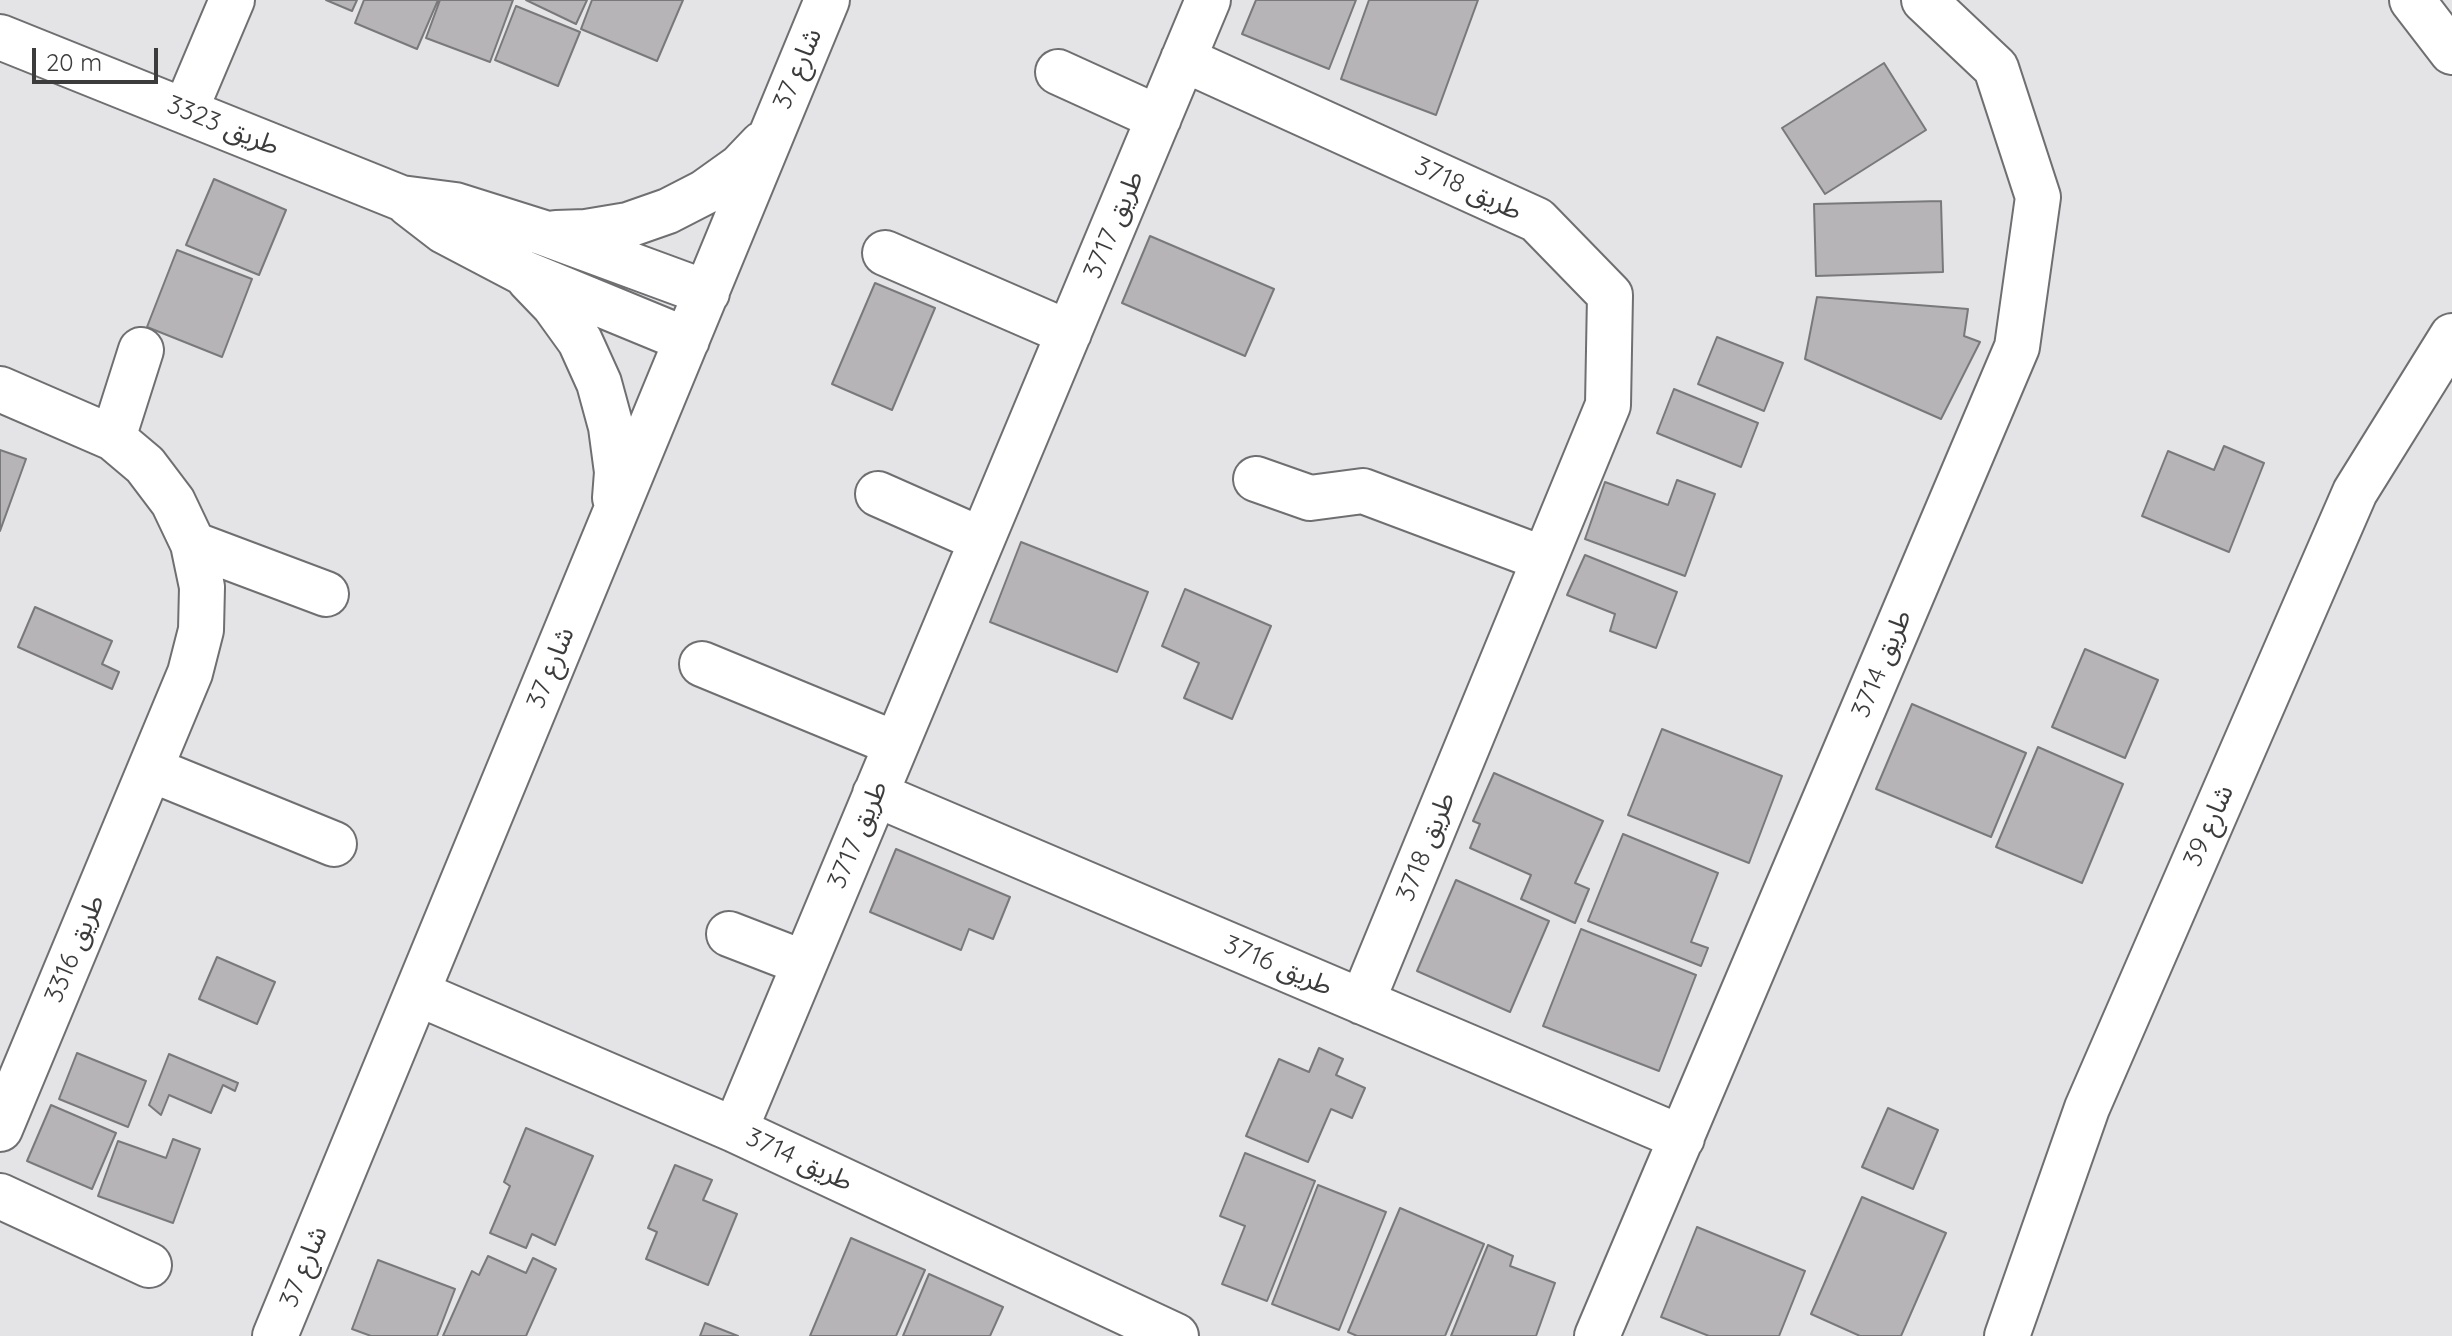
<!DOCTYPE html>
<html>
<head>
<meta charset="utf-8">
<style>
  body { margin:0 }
  #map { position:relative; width:2452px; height:1336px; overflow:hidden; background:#e4e3e6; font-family:Quicksand,sans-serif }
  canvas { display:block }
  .scale { position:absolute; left:32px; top:48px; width:126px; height:36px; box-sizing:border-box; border:4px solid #3c3c3d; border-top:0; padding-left:10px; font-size:24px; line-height:28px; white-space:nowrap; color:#3c3c3d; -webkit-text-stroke:6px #fff; paint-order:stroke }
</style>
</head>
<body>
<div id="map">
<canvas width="2452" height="1336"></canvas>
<div class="scale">20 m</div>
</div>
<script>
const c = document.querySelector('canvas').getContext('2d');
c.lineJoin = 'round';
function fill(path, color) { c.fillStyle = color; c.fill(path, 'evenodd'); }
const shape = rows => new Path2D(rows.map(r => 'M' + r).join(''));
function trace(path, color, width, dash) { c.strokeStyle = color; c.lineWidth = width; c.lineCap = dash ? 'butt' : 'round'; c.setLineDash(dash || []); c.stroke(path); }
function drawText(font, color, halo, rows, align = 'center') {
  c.font = font + ' Quicksand,"Noto Sans Arabic",sans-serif'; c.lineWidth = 7; c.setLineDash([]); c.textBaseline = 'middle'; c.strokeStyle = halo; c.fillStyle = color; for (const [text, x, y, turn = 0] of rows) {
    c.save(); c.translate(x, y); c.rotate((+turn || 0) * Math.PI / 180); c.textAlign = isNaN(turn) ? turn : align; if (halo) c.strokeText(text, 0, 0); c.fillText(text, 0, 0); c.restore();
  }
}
const building = shape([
  [326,0,357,0,352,11,326,0],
  [364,0,438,0,417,49,355,23,364,0],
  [440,0,513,0,490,62,426,38,440,0],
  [526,0,587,0,576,24,526,0],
  [592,0,683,0,657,61,581,29,592,0],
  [1256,0,1356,0,1329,69,1242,34,1256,0],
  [1369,0,1478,0,1436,115,1341,79,1369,0],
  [516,6,580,32,558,86,495,60,516,6],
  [1884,63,1926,130,1825,194,1782,128,1884,63],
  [214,179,286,210,259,275,186,245,214,179],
  [1941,201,1943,272,1816,276,1814,204,1941,201],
  [1150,236,1274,289,1245,356,1122,303,1150,236],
  [177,250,252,279,222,357,147,327,177,250],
  [875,283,935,308,892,410,832,384,875,283],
  [1817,297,1968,309,1964,336,1980,342,1941,419,1805,359,1817,297],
  [1717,337,1783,363,1764,411,1698,384,1717,337],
  [1674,389,1758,423,1741,467,1657,433,1674,389],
  [2224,446,2264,463,2229,552,2142,516,2168,451,2214,470,2224,446],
  [0,450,26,459,0,531,0,450],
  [1677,480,1715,494,1685,576,1585,539,1605,482,1668,505,1677,480],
  [1021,542,1148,592,1117,672,990,622,1021,542],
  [1585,555,1677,592,1656,648,1610,631,1615,614,1567,595,1585,555],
  [1185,589,1271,626,1232,719,1184,698,1199,663,1162,646,1185,589],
  [35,607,112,641,102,664,119,672,112,689,18,647,35,607],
  [2085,649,2158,680,2125,758,2052,727,2085,649],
  [1912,704,2026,753,1991,837,1876,789,1912,704],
  [1662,729,1782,776,1749,863,1628,815,1662,729],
  [2038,747,2123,784,2082,883,1996,847,2038,747],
  [1494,773,1603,821,1575,883,1589,889,1575,923,1521,899,1531,875,1470,848,1480,824,1473,821,1494,773],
  [1623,834,1718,873,1691,942,1708,948,1701,966,1588,921,1623,834],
  [896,849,1010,897,993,939,969,929,961,950,870,912,896,849],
  [1456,880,1549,921,1510,1012,1417,971,1456,880],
  [1581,929,1696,975,1659,1071,1543,1026,1581,929],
  [217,957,275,982,257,1024,199,999,217,957],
  [1319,1048,1343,1059,1336,1075,1365,1088,1352,1118,1331,1109,1308,1162,1246,1136,1279,1059,1309,1072,1319,1048],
  [77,1053,146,1081,128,1127,59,1099,77,1053],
  [169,1054,238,1083,235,1091,223,1085,211,1113,169,1095,161,1115,149,1105,169,1054],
  [51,1105,116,1133,92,1189,27,1161,51,1105],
  [1888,1108,1938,1130,1913,1189,1862,1167,1888,1108],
  [526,1128,593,1156,555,1245,532,1234,526,1248,490,1233,510,1186,504,1182,526,1128],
  [173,1139,200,1149,173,1223,98,1196,118,1141,166,1158,173,1139],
  [1245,1153,1315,1181,1267,1301,1222,1284,1245,1226,1220,1216,1245,1153],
  [675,1165,712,1180,703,1200,737,1214,708,1285,646,1259,657,1232,648,1228,675,1165],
  [1318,1185,1386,1212,1339,1330,1272,1304,1318,1185],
  [1862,1197,1946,1233,1901,1336,1860,1336,1811,1314,1862,1197],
  [1400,1208,1484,1244,1445,1336,1357,1336,1348,1332,1400,1208],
  [1697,1227,1805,1271,1779,1336,1709,1336,1661,1317,1697,1227],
  [851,1238,925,1270,896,1336,810,1336,851,1238],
  [1488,1245,1513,1256,1510,1266,1555,1283,1536,1336,1451,1336,1488,1245],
  [488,1256,526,1273,533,1258,556,1269,526,1336,443,1336,472,1271,479,1275,488,1256],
  [378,1260,455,1289,437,1336,371,1336,352,1329,378,1260],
  [929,1274,1003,1307,990,1336,903,1336,929,1274],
  [705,1323,738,1336,700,1336,705,1323]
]);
fill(building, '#b6b4b7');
trace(building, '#79787a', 2);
const minor = shape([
  [2412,0,2452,52],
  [0,37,401,198,455,205,544,233,707,293],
  [1183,59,1537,220,1610,295,1608,405,1362,1002],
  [1058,72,1159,118],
  [185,111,232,0],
  [409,204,444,231,522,272,687,340],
  [556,233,586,232,628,225,668,211,705,192,740,167,762,144],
  [885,253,1069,333],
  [529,279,554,305,580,341,599,383,611,427,617,472,615,498],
  [0,389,113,438,145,465,173,502,193,544,202,587,201,630,190,673,0,1129],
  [113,438,141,350],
  [1256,479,1310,498,1363,491,1544,559],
  [878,494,982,540],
  [193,544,326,594],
  [702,664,896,744],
  [150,769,334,844],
  [875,794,1682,1138],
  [729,934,804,963],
  [417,993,735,1130,1176,1336],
  [735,1130,1208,0],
  [0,1196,149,1265],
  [275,1336,827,0],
  [1597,1336,2017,347,2038,197,1996,68,1924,0],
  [2007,1336,2087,1108,2355,492,2452,336]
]);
trace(minor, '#6f6e71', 48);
trace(minor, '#fff', 44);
drawText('26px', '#3c3c3d', '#fff', [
  ["شارع 37",798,69,-67],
  ["طريق 3323",223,126,22],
  ["طريق 3718",1468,189,25],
  ["طريق 3717",1114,225,-67],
  ["طريق 3714",1882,664,-67],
  ["شارع 37",551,668,-68],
  ["شارع 39",2209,826,-66],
  ["طريق 3717",858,835,-67],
  ["طريق 3718",1426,847,-68],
  ["طريق 3316",75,949,-67],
  ["طريق 3716",1278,966,23],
  ["طريق 3714",799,1160,25],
  ["شارع 37",304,1267,-68]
]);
</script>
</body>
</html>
